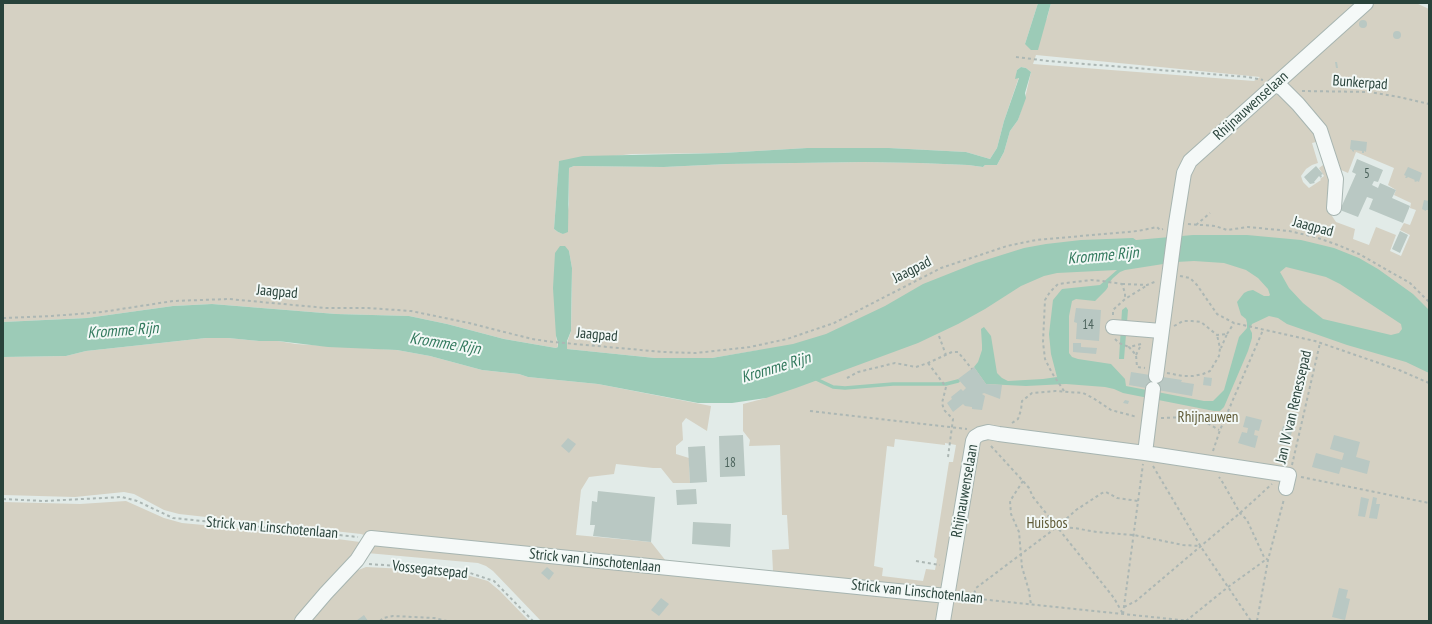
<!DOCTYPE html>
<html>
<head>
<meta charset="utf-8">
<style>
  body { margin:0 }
  #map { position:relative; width:1432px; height:624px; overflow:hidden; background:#e2ebe8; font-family:"PT Sans Narrow",sans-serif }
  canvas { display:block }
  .frame { position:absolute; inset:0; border:4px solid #29433b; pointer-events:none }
</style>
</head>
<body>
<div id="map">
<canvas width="1432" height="624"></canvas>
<div class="frame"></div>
</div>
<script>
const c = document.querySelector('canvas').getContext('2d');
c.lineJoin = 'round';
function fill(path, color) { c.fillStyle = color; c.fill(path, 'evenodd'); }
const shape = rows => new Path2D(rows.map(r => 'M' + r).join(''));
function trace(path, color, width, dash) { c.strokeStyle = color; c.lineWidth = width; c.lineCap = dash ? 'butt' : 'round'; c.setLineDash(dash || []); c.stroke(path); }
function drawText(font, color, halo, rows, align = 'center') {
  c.font = font + ' "PT Sans Narrow",sans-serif'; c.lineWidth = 4; c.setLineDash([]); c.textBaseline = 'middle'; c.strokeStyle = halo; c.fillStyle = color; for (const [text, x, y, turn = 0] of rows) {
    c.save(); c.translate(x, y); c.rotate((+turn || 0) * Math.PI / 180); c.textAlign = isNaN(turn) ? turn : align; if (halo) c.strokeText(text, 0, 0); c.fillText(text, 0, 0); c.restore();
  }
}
fill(shape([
  [3,3,1038,3,1025,44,1047,18,1051,3,1416,3,1429,9,1429,621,541,621,493,571,486,566,478,563,367,553,374,543,773,572,772,550,789,549,787,515,782,515,780,445,749,446,750,440,743,431,743,404,766,398,760,350,712,358,655,358,567,349,566,346,571,331,572,289,572,268,569,251,556,336,558,347,556,348,504,339,447,324,409,316,336,314,212,304,173,306,87,318,3,322],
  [1036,55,1170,68,1260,77,1254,81,1033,64],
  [1021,67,1026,68,1031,72,1025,98,1018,120,1010,131,1004,152,997,165,985,165,983,167,968,165,920,163,864,162,727,164,664,167,574,166,569,168,569,204,564,234,558,232,554,229,559,162,632,154,723,153,807,148,889,148,966,152,990,159,997,148,1004,121,1019,77,1016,78,1017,70],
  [1320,141,1339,169,1348,173,1356,152,1394,168,1388,185,1396,190,1394,195,1411,203,1410,208,1416,210,1410,225,1404,223,1400,230,1410,235,1401,256,1390,251,1396,235,1376,227,1369,245,1353,239,1355,229,1336,222,1332,216,1329,170,1323,165,1319,168,1324,176,1320,179,1321,180,1309,188,1303,182,1301,176,1306,169,1312,165,1318,163,1312,143],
  [895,439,945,445,945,443,956,445,953,462,949,462,934,557,937,559,935,570,926,569,923,581,882,576,883,568,874,566,887,446,894,447],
  [206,338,228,338,259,341,278,341,296,344,397,350,430,356,482,370,519,374,528,377,598,384,711,406,707,431,686,418,682,423,683,440,676,446,676,454,689,458,690,483,673,483,661,468,653,468,616,464,614,474,589,477,581,490,576,535,651,542,666,561,370,537,361,534,179,514,164,510,134,494,124,492,75,497,3,495,3,357,66,356,86,351],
  [126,501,164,518,182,523,300,534,360,542,360,545,299,621,3,621,3,502,80,504],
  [366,567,445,571,463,574,488,581,500,591,529,621,306,621,356,571]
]), '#d5d1c3');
fill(shape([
  [1038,3,1051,3,1038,50,1031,50,1025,44],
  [1021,67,1026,68,1031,72,1025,93,1026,98,1018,120,1010,131,1004,152,997,165,985,165,983,167,968,165,920,163,864,162,727,164,664,167,574,166,569,168,568,232,563,234,558,232,554,229,559,161,583,156,723,153,807,148,889,148,966,152,990,159,997,148,1004,121,1019,78,1015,79,1017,70],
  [1193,235,1247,235,1301,240,1334,248,1359,258,1378,269,1413,294,1429,310,1429,373,1406,362,1347,345,1287,324,1278,318,1269,316,1252,324,1250,329,1252,333,1252,338,1248,351,1224,407,1220,411,1214,411,1123,393,1114,389,1105,387,1066,384,1026,386,986,384,974,367,978,362,982,350,982,345,981,329,984,327,991,336,997,373,1002,378,1008,381,1043,379,1057,377,1051,354,1049,334,1053,300,1062,289,1100,285,1117,270,1057,273,1044,276,1021,286,985,309,958,324,918,343,796,388,766,398,732,403,698,403,598,384,528,377,519,374,482,370,430,356,397,350,328,347,278,341,259,341,228,338,206,338,86,351,66,356,3,357,3,322,87,318,173,306,212,304,336,314,409,316,447,324,504,339,556,348,558,347,558,343,556,336,553,288,555,253,560,246,565,246,569,251,572,268,571,331,567,341,567,349,655,358,712,358,793,344,826,334,885,306,923,284,976,263,1024,248,1046,244,1081,240,1133,238,1136,240],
  [1194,261,1224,263,1246,270,1258,278,1268,289,1270,295,1269,296,1264,296,1253,290,1248,291,1244,293,1237,302,1241,315,1246,319,1247,323,1247,328,1239,337,1224,390,1213,401,1204,401,1126,386,1125,379,1111,364,1078,359,1072,357,1069,353,1069,316,1072,301,1076,299,1095,301,1106,290,1108,287,1108,284,1113,278,1120,272,1125,270,1176,262],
  [1286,267,1326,277,1340,284,1401,324,1402,329,1399,333,1391,335,1323,319,1303,303,1289,288,1280,272],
  [1126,307,1128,310,1124,359,1119,359,1122,310]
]), '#9ccbb7');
trace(shape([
  [814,378,833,387,845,388,893,384,946,384,958,381]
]), '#9ccbb7', 3.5);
fill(shape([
  '1359 24a4 4 0 1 1 8 0a4 4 0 1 1-8 0Z',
  '1393 35a4 4 0 1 1 8 0a4 4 0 1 1-8 0Z',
  [1335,62,1337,62,1338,68,1336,68],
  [1351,140,1367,142,1366,152,1364,151,1364,153,1362,153,1362,151,1354,150,1354,152,1352,151,1352,150,1350,149],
  [1357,159,1383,170,1378,182,1374,181,1372,185,1378,188,1380,183,1396,190,1392,198,1410,206,1403,223,1369,209,1373,199,1367,197,1358,217,1340,210,1356,174,1352,172],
  [1316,166,1323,174,1321,175,1322,176,1321,178,1319,176,1314,182,1315,183,1310,184,1304,177],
  [1408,167,1422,173,1419,182,1417,181,1416,182,1414,181,1415,180,1408,177,1407,178,1405,178,1406,176,1404,175],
  [1424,200,1429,201,1429,210,1426,210,1426,211,1422,209],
  [1400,231,1408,235,1400,253,1392,249],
  [1076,308,1101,310,1099,341,1076,339,1077,323,1074,322],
  [1073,343,1081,343,1081,347,1097,348,1096,354,1073,352],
  [974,367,986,384,1002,385,1000,399,984,393,982,394,985,396,982,410,972,409,972,407,965,406,963,404,953,412,947,403,952,399,951,397,961,389,963,391,966,388,958,379],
  [1131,372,1182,380,1181,382,1194,384,1192,396,1129,385],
  [1204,377,1212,378,1211,386,1203,385],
  [1125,400,1129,401,1128,404,1123,403],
  [1246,416,1262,420,1259,431,1255,430,1254,435,1258,436,1255,448,1238,443,1242,432,1247,433,1248,428,1243,427],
  [1283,426,1293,428,1288,446,1278,444],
  [743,435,745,476,720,477,719,436],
  [1334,435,1360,442,1356,457,1370,461,1367,474,1341,467,1339,474,1312,467,1316,453,1342,460,1344,453,1330,449],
  [568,438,576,444,569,453,561,446],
  [705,446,707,482,690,483,688,447],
  [696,489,697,504,677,505,676,490],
  [598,491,655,497,651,542,593,536,595,525,590,525,592,501,597,502],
  [1361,497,1369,499,1365,517,1358,516],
  [1373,497,1377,498,1376,504,1380,504,1377,519,1369,518],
  [693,522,731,524,730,547,692,544],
  [547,567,554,573,549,580,541,573],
  [1339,588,1348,590,1346,598,1350,599,1345,620,1332,617],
  [661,598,669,604,659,616,651,610],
  [364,615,368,621,356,621]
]), '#b9c8c3');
const minor = shape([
  [1275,85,1282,88,1298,104,1320,130,1336,179,1334,208],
  [1113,327,1161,331],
  [1156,376,1176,223,1184,173,1190,161,1366,3],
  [1145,453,1153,389],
  [302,621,326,593,357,560,371,538,947,596],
  [943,621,973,441,975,437,980,434,988,432,999,434,1145,453,1289,475,1286,488]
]);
trace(minor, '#a7b5b1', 16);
trace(shape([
  [1016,57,1048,61,1248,77,1263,80],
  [1302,91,1370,92,1399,97,1429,104],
  [1188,224,1215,226,1227,230,1248,227,1289,231,1315,237,1338,245,1359,254,1410,283,1429,302],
  [1196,225,1210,213],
  [1180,276,1190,278,1197,285,1217,314,1234,323,1315,341,1399,370,1429,383],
  [1122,284,1147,285,1157,281],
  [1113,315,1113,310,1125,299,1146,286],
  [3,318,52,316,102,312,173,301,229,299,326,308,368,308,411,311,469,323,532,339,553,342,663,352,696,353,750,347,787,339,834,323,941,268,1007,246,1036,240,1138,231,1157,227,1160,230,1163,229],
  [1174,326,1183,321,1192,321,1201,322,1217,335,1227,334,1221,348],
  [1227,334,1234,323],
  [939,336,946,355],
  [1115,339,1119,343,1129,347],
  [1141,344,1129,347,1136,355,1137,367,1145,368],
  [1136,355,1141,345],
  [928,363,946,387,942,403,944,410,953,419,948,457],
  [1167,373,1183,376,1193,376,1203,374,1210,371,1219,356,1220,348,1217,335],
  [847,378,858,372,895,363,916,367,928,363,952,352,958,352,972,369],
  [1064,391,1052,373,1045,359,1043,342,1045,300,1050,292,1058,284,1091,280,1102,281,1122,284,1125,293,1125,299],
  [810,411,967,429],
  [1161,418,1189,417,1202,420,1219,430],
  [1012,423,1018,419,1021,410,1022,401,1032,393,1055,391,1083,393,1093,398,1111,410,1137,417],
  [991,446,1023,481,1029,488,1033,497,1114,598,1123,614],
  [1213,451,1220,430,1263,330],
  [1292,465,1320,343],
  [1153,466,1201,547,1251,621],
  [1301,477,1429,503],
  [1023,481,1010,501,1011,514,1019,532,1022,567,1029,591,1031,605],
  [3,499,44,501,122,497,137,501,173,518,358,537],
  [1058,527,1074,528,1097,532,1134,535,1183,545,1200,546],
  [916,561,940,565],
  [369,564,453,570,470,573,494,581,533,621],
  [960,597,1190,621],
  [972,599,976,588,1057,527,1076,510,1102,493,1106,492,1117,498,1138,501],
  [1124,607,1136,601,1240,513,1272,484],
  [1123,614,1143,464],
  [380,621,383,618,393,616,434,618,447,621],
  [1186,621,1228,587,1264,561,1268,560,1264,557,1247,520,1240,513,1223,483,1219,477],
  [1257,621,1268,560,1284,499]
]), '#acb7b4', 2, [3, 3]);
trace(minor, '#f5f9f8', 14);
drawText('13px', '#4d645d', null, [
  ["5",1367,174],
  ["14",1088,325],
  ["18",730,463]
]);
drawText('15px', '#29433b', '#f2f8f6', [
  ["Bunkerpad",1360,83,4],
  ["Rhijnauwenselaan",1251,106,-42],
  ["Jaagpad",1313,227,15],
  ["Jaagpad",912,270,-27],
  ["Jaagpad",277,292,5],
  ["Jaagpad",597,335,5],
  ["Jan IV van Renessepad",1294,407,-77],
  ["Rhijnauwenselaan",965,491,-80],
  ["Strick van Linschotenlaan",272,528,5],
  ["Strick van Linschotenlaan",595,561,6],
  ["Vossegatsepad",430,570,6],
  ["Strick van Linschotenlaan",917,592,6]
]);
drawText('15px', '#5f5a36', '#f2f8f6', [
  ["Rhijnauwen",1208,418],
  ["Huisbos",1047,524]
]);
drawText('italic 16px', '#32795d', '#f2f8f6', [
  ["Kromme Rijn",1103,256,-5],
  ["Kromme Rijn",123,331,-4],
  ["Kromme Rijn",445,344,9],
  ["Kromme Rijn",776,368,-17]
]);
</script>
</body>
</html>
